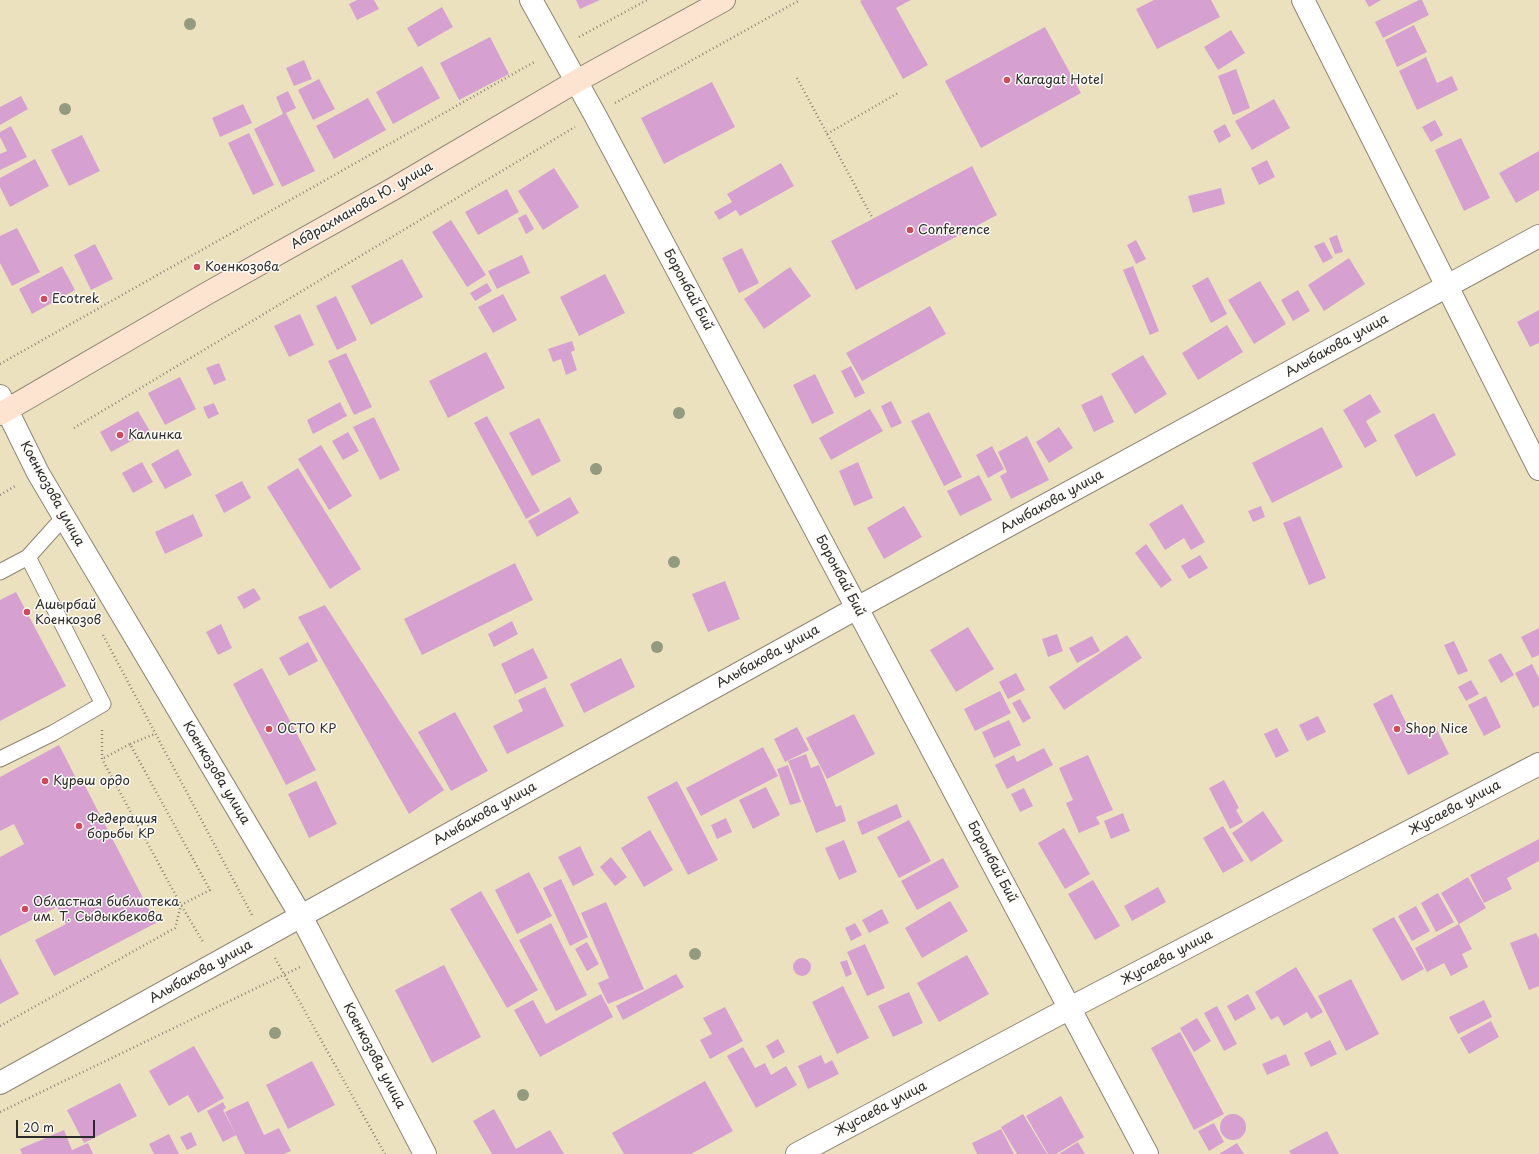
<!DOCTYPE html>
<meta charset="utf-8">
<style>
body{margin:0}
#map{position:relative;width:1539px;height:1154px;overflow:hidden;background:#ece1bf;font-family:"Playpen Sans",sans-serif}
canvas{display:block}
.scale{position:absolute;left:16px;top:1120px;width:79px;height:18px;box-sizing:border-box;border:2px solid #2b2b2b;border-top:0;padding-left:5px;font-size:12px;line-height:14px;white-space:nowrap;color:#2b2b2b;-webkit-text-stroke:3px #fdfcf7;paint-order:stroke}
</style>
<div id="map">
<canvas width="1539" height="1154"></canvas>
<div class="scale">20 m</div>
</div>
<script>
const ctx = document.querySelector('canvas').getContext('2d');
ctx.lineJoin = 'round';
function paint(path, color) {
  ctx.fillStyle = color;
  ctx.fill(path, 'evenodd');
}
function trace(path, color, width, dash) {
  ctx.strokeStyle = color;
  ctx.lineWidth = width;
  ctx.lineCap = dash ? 'butt' : 'round';
  ctx.setLineDash(dash || []);
  ctx.stroke(path);
}
function drawText(font, color, halo, rows, align = 'center') {
  ctx.font = font + ' "Playpen Sans",sans-serif';
  ctx.lineWidth = 3;
  ctx.setLineDash([]);
  ctx.textBaseline = 'middle';
  ctx.strokeStyle = halo;
  ctx.fillStyle = color;
  for (const [text, x, y, turn = 0] of rows) {
    ctx.save();
    ctx.translate(x, y);
    ctx.rotate((+turn || 0) * Math.PI / 180);
    ctx.textAlign = isNaN(turn) ? turn : align;
    if (halo) ctx.strokeText(text, 0, 0);
    ctx.fillText(text, 0, 0);
    ctx.restore();
  }
}
const building = new Path2D(`
 M357,0H374L379,9L357,20L349,4Z
 M576,0H600L580,9Z
 M862,0H911L896,8L928,65L903,79L860,1Z
 M1154,0H1211L1220,17L1157,49L1136,9Z
 M1365,0H1381L1369,7Z
 M1419,0H1422L1429,15L1383,38L1375,22Z
 M442,7L453,27L418,47L407,28Z
 M1414,25L1427,52L1397,67L1385,40Z
 M1045,27L1081,93L981,148L945,81Z
 M1231,30L1245,53L1218,70L1204,47Z
 M490,37L509,74L459,100L440,63Z
 M1426,57L1437,83L1452,76L1458,90L1417,110L1399,71Z
 M304,60L312,79L294,86L286,68Z
 M422,66L440,98L393,124L376,92Z
 M1236,69L1250,108L1233,115L1218,76Z
 M319,79L335,109L313,120L298,90Z
 M712,82L735,127L664,164L641,118Z
 M288,91L296,108L286,113L315,171L282,187L254,129L283,114L276,97Z
 M21,96L28,109L0,125V107Z
 M368,98L386,130L334,159L316,126Z
 M1274,99L1290,128L1252,150L1235,121Z
 M243,104L252,123L220,137L212,118Z
 M1435,120L1443,135L1431,142L1422,127Z
 M1225,124L1231,136L1219,143L1213,131Z
 M11,126L27,157L0,170V154L7,151L0,137V132Z
 M249,133L274,185L253,195L228,143Z
 M82,135L100,171L69,186L51,150Z
 M1461,138L1490,198L1464,211L1435,150Z
 M1539,151V190L1516,203L1499,173Z
 M35,159L49,186L10,207L0,187V178Z
 M1267,160L1275,177L1259,185L1251,168Z
 M781,163L794,186L740,216L736,210L719,220L714,212L732,202L727,194Z
 M972,166L997,215L856,290L831,241Z
 M554,168L579,207L543,230L518,191Z
 M1221,188L1225,204L1193,213L1188,196Z
 M507,189L519,212L478,235L465,212Z
 M526,214L534,229L526,234L518,218Z
 M451,220L486,275L467,287L432,232Z
 M17,228L40,272L12,286L0,263V236Z
 M1337,235L1343,252L1335,254L1329,238Z
 M1136,240L1146,259L1136,264L1127,245Z
 M1324,242L1333,258L1323,263L1314,246Z
 M95,244L113,279L91,290L74,255Z
 M742,248L759,283L739,293L722,258Z
 M522,255L530,273L497,289L488,271Z
 M1349,258L1365,284L1324,311L1308,285Z
 M402,259L423,297L371,325L351,286Z
 M62,266L75,290L32,314L19,289Z
 M1133,266L1159,331L1150,335L1123,270Z
 M790,267L811,296L764,329L744,299Z
 M605,274L625,313L579,336L560,297Z
 M1208,277L1227,314L1211,323L1192,286Z
 M1260,281L1286,324L1254,344L1228,300Z
 M487,283L492,291L475,301L470,293Z
 M1298,290L1310,311L1293,321L1281,300Z
 M503,294L517,320L493,333L478,307Z
 M336,296L357,340L337,350L316,306Z
 M930,306L946,334L862,381L846,353Z
 M1539,310V343L1530,347L1517,322Z
 M300,314L314,345L289,357L274,326Z
 M1227,325L1243,352L1198,380L1182,353Z
 M572,341L575,350L571,352L577,370L566,375L561,359L553,362L548,349Z
 M486,352L505,388L448,418L429,381Z
 M346,353L372,407L354,415L328,361Z
 M1143,355L1167,394L1135,414L1111,374Z
 M219,363L226,380L214,385L206,368Z
 M851,366L865,393L855,398L841,371Z
 M815,374L834,413L812,424L793,385Z
 M180,377L196,409L165,425L148,393Z
 M1370,394L1381,412L1366,421L1377,441L1365,448L1343,410Z
 M1102,395L1114,422L1094,432L1081,405Z
 M891,401L902,423L891,428L881,406Z
 M340,402L347,416L313,434L307,420Z
 M214,403L219,414L208,419L203,407Z
 M870,409L883,431L831,460L819,438Z
 M138,411L150,431L111,452L100,432Z
 M929,412L962,477L944,486L911,421Z
 M1434,413L1456,455L1416,477L1394,435Z
 M487,416L540,511L526,519L474,423Z
 M374,417L400,470L380,480L353,427Z
 M539,418L561,461L532,476L509,433Z
 M1059,427L1073,448L1049,463L1036,442Z
 M1322,427L1343,467L1272,503L1252,463Z
 M348,432L359,451L343,460L332,441Z
 M1027,436L1049,480L1011,499L1000,476L1007,472L998,452Z
 M321,445L352,496L329,510L298,459Z
 M992,446L1004,469L988,478L976,455Z
 M178,449L192,475L165,489L151,464Z
 M142,462L153,482L133,493L122,473Z
 M858,462L873,498L854,506L839,471Z
 M298,468L361,569L330,589L267,487Z
 M979,475L992,500L960,516L947,491Z
 M242,481L251,498L224,513L215,495Z
 M570,497L579,513L537,537L528,521Z
 M1182,504L1205,542L1191,550L1184,538L1165,550L1149,524Z
 M904,506L922,537L884,559L867,528Z
 M1261,506L1265,517L1253,522L1248,511Z
 M193,514L203,536L165,554L155,532Z
 M1300,516L1326,578L1309,585L1283,523Z
 M1146,544L1172,580L1161,588L1135,553Z
 M1200,555L1208,568L1189,579L1181,566Z
 M515,563L533,600L422,655L404,619Z
 M725,581L740,619L708,632L692,594Z
 M254,588L261,599L244,609L237,597Z
 M16,592L66,686L0,721V600Z
 M325,605L444,790L409,814L298,617Z
 M512,621L518,634L494,647L488,634Z
 M221,624L232,648L218,655L206,632Z
 M968,627L994,669L956,692L930,650Z
 M1539,628V655L1532,658L1521,637Z
 M1057,634L1063,651L1048,657L1042,639Z
 M1127,635L1142,658L1064,710L1049,687Z
 M1092,636L1100,651L1077,663L1069,648Z
 M1454,641L1468,671L1458,675L1444,645Z
 M308,642L318,661L289,676L279,658Z
 M533,648L548,678L515,694L501,664Z
 M1501,653L1514,675L1501,683L1488,660Z
 M621,658L635,687L584,713L570,684Z
 M1532,664L1539,678V705L1533,708L1515,673Z
 M262,668L316,770L286,785L233,684Z
 M1016,673L1025,690L1008,699L999,682Z
 M1471,680L1479,694L1466,701L1458,687Z
 M545,687L564,726L507,754L493,726L523,711L518,700Z
 M1000,691L1011,713L975,731L964,709Z
 M1392,694L1412,735L1434,724L1449,754L1408,775L1373,704Z
 M1486,696L1501,727L1484,736L1468,705Z
 M1020,699L1031,718L1023,723L1012,703Z
 M455,712L488,771L451,791L418,732Z
 M854,714L875,754L827,779L806,738Z
 M1318,716L1326,732L1307,741L1299,725Z
 M1009,720L1021,745L994,758L982,732Z
 M797,727L809,750L785,762L774,739Z
 M1277,728L1289,751L1276,758L1264,734Z
 M59,745L80,786L84,784L156,923L54,976L35,940L66,924L57,907L0,936V857L24,844L14,824L0,831V777Z
 M763,747L778,776L701,816L686,788Z
 M1044,748L1053,765L1007,789L995,765L1014,755L1017,762Z
 M806,754L811,768L819,765L836,807L841,805L846,821L816,833L788,761Z
 M1088,755L1113,810L1096,817L1100,824L1079,833L1066,803L1073,800L1059,768Z
 M788,765L801,802L790,805L777,769Z
 M1224,780L1239,808L1236,810L1243,822L1230,829L1209,788Z
 M316,781L337,824L309,838L288,794Z
 M677,781L718,860L688,875L647,797Z
 M766,787L780,815L753,829L739,800Z
 M1024,788L1033,806L1020,812L1011,794Z
 M897,804L902,817L862,835L857,822Z
 M1263,811L1283,841L1251,862L1232,833Z
 M1123,813L1130,831L1111,839L1104,821Z
 M726,818L732,832L717,839L711,825Z
 M909,820L931,861L899,878L877,837Z
 M1223,826L1244,861L1223,873L1203,838Z
 M1064,828L1090,874L1065,889L1038,843Z
 M650,830L673,870L644,887L621,848Z
 M1539,839V861L1507,878L1512,889L1484,903L1470,875Z
 M844,840L857,872L839,880L825,848Z
 M580,846L594,875L573,886L558,857Z
 M611,857L627,877L615,886L600,867Z
 M943,858L959,887L917,910L901,881Z
 M529,872L552,916L517,934L495,890Z
 M1468,877L1486,908L1459,924L1441,893Z
 M561,879L588,937L570,946L543,888Z
 M1093,880L1120,926L1095,940L1068,894Z
 M1158,887L1166,902L1132,921L1124,906Z
 M481,891L538,990L507,1008L450,909Z
 M1438,893L1454,922L1436,932L1421,903Z
 M950,901L968,931L922,958L905,928Z
 M606,902L644,989L608,1004L598,983L609,978L581,913Z
 M1416,906L1430,931L1412,941L1398,916Z
 M882,909L889,923L869,933L862,920Z
 M1394,917L1424,969L1402,981L1372,929Z
 M551,923L587,995L556,1011L519,940Z
 M855,923L862,935L851,941L845,928Z
 M1459,924L1472,949L1462,954L1468,967L1451,976L1444,963L1427,972L1415,948Z
 M1536,933L1539,939V986L1529,990L1510,943Z
 M587,942L599,964L587,971L575,949Z
 M865,944L885,988L867,996L847,952Z
 M967,955L989,994L939,1022L917,983Z
 M0,958L19,994L0,1004Z
 M793 967a9 9 0 1 1 18 0a9 9 0 1 1-18 0Z
 M847,960L852,974L846,977L840,962Z
 M444,965L481,1037L432,1063L395,990Z
 M1296,967L1323,1012L1311,1019L1307,1012L1284,1026L1278,1016L1271,1020L1255,992Z
 M676,974L684,987L623,1020L616,1006Z
 M1351,979L1379,1034L1346,1051L1318,996Z
 M843,986L869,1038L837,1054L812,1002Z
 M909,992L923,1023L893,1037L878,1006Z
 M601,994L613,1017L540,1057L514,1010L533,1000L546,1024Z
 M1248,994L1256,1009L1235,1021L1227,1006Z
 M1484,1000L1492,1017L1458,1034L1449,1017Z
 M1217,1006L1237,1044L1224,1051L1204,1013Z
 M725,1007L743,1041L710,1059L700,1040L712,1034L703,1018Z
 M1197,1018L1211,1041L1194,1052L1180,1028Z
 M1491,1021L1499,1037L1469,1054L1460,1038Z
 M1180,1032L1224,1114L1194,1130L1151,1048Z
 M778,1039L785,1052L773,1059L766,1046Z
 M1330,1040L1337,1054L1311,1067L1304,1053Z
 M194,1046L224,1098L198,1113L188,1095L169,1106L149,1071Z
 M743,1047L755,1068L765,1063L771,1075L786,1066L797,1085L756,1108L727,1056Z
 M1286,1054L1290,1065L1267,1075L1262,1064Z
 M821,1055L825,1064L832,1060L839,1074L808,1089L798,1066Z
 M312,1061L335,1105L288,1129L266,1085Z
 M705,1081L733,1131L691,1154H624L612,1133Z
 M120,1083L137,1116L84,1143L67,1110Z
 M1061,1096L1084,1137L1056,1154H1048L1026,1116Z
 M248,1101L264,1135L279,1128L291,1151L284,1154H245L225,1112Z
 M223,1102L226,1108L223,1110L236,1135L223,1142L207,1111Z
 M494,1109L516,1149L550,1130L564,1154H492L473,1121Z
 M1220 1127a13 13 0 1 1 26 0a13 13 0 1 1-26 0Z
 M1023,1114L1047,1154H1017L1001,1127Z
 M1214,1123L1224,1142L1209,1151L1198,1131Z
 M1001,1129L1014,1154H977L972,1143Z
 M64,1130L72,1150L88,1143L93,1154H22L20,1149Z
 M1327,1131L1339,1154H1291L1289,1151Z
 M191,1132L197,1145L187,1150L180,1137Z
 M169,1134L179,1154H154L149,1144Z
 M1078,1142L1085,1154H1059Z
 M1237,1143L1244,1154H1219Z`);
const path = new Path2D(`
 M579,37L647,0
 M797,78L873,219
 M615,103L800,0
 M827,134L898,93
 M0,364L536,61
 M74,428L575,127
 M0,495L17,485
 M103,635L252,915
 M102,730V759L181,905L203,942
 M130,744L155,734
 M275,958L385,1154
 M0,1026L175,928L181,905L210,890L130,744L102,759
 M0,1112L300,967`);
const service = new Path2D(`
 M0,572L28,557L64,517
 M0,759L53,733L103,704L28,557`);
const minor = new Path2D(`
 M1303,0L1539,469
 M0,396L38,473L64,517L301,916L425,1154
 M0,1083L857,608L1539,236
 M797,1154L1070,1008L1539,764`);
const tertiary = new Path2D(`
 M531,0L595,115L1147,1154`);
const secondary = new Path2D(`
 M0,414L206,294L393,189L575,82L724,0`);
const trees = [
 [190,24],
 [65,109],
 [679,413],
 [596,469],
 [674,562],
 [657,647],
 [695,954],
 [275,1033],
 [523,1095]
];
const markers = [
 [1007,80,4,"#d1495b"],
 [910,230,4,"#d1495b"],
 [197,267,4,"#d1495b"],
 [44,299,4,"#d1495b"],
 [120,435,4,"#d1495b"],
 [27,612,4,"#d1495b"],
 [269,729,4,"#d1495b"],
 [1397,729,4,"#d1495b"],
 [45,781,4,"#d1495b"],
 [79,826,4,"#d1495b"],
 [25,909,4,"#d1495b"]
];
const poiNames = [
 ["Karagat Hotel",1015,80],
 ["Conference",918,230],
 ["Коенкозова",205,267],
 ["Ecotrek",52,299],
 ["Калинка",128,435],
 ["Ашырбай",35,605],
 ["Коенкозов",35,620],
 ["ОСТО КР",277,729],
 ["Shop Nice",1405,729],
 ["Курөш ордо",53,781],
 ["Федерация",87,819],
 ["борьбы КР",87,834],
 ["Областная библиотека",33,902],
 ["им. Т. Сыдыкбекова",33,917]
];
const streetNames = [
 ["Абдрахманова Ю. улица",362,206,-30],
 ["Боронбай Бий",688,290,62],
 ["Алыбакова улица",1337,346,-29],
 ["Коенкозова улица",52,494,61],
 ["Алыбакова улица",1052,502,-29],
 ["Боронбай Бий",840,576,62],
 ["Алыбакова улица",768,657,-29],
 ["Коенкозова улица",216,773,59],
 ["Жусаева улица",1455,808,-28],
 ["Алыбакова улица",485,814,-29],
 ["Боронбай Бий",992,862,62],
 ["Жусаева улица",1167,958,-28],
 ["Алыбакова улица",201,972,-29],
 ["Коенкозова улица",374,1056,62],
 ["Жусаева улица",881,1109,-28]
];
paint(building, '#d6a1d1');
trace(service, '#8c8675', 17);
trace(minor, '#8c8675', 24);
trace(tertiary, '#8c8675', 24);
trace(secondary, '#8c8675', 24);
trace(path, '#8c8675', 2.5, [1, 3]);
trace(service, '#fff', 15);
trace(minor, '#fff', 22);
trace(tertiary, '#fff', 22);
trace(secondary, '#fde4d0', 22);
ctx.fillStyle = '#929a80';
for (const [x, y] of trees) {
  ctx.beginPath();
  ctx.arc(x, y, 6, 0, 2 * Math.PI);
  ctx.fill();
}
for (const [x, y, r, color] of markers) {
  const dot = new Path2D();
  dot.arc(x, y, r, 0, 2 * Math.PI);
  ctx.fillStyle = color;
  ctx.fill(dot);
  trace(dot, '#fdfcf7', 1.5);
}
drawText('13px', '#2b2b2b', '#fdfcf7', poiNames, 'left');
drawText('13px', '#2b2b2b', '#fdfcf7', streetNames);
</script>
